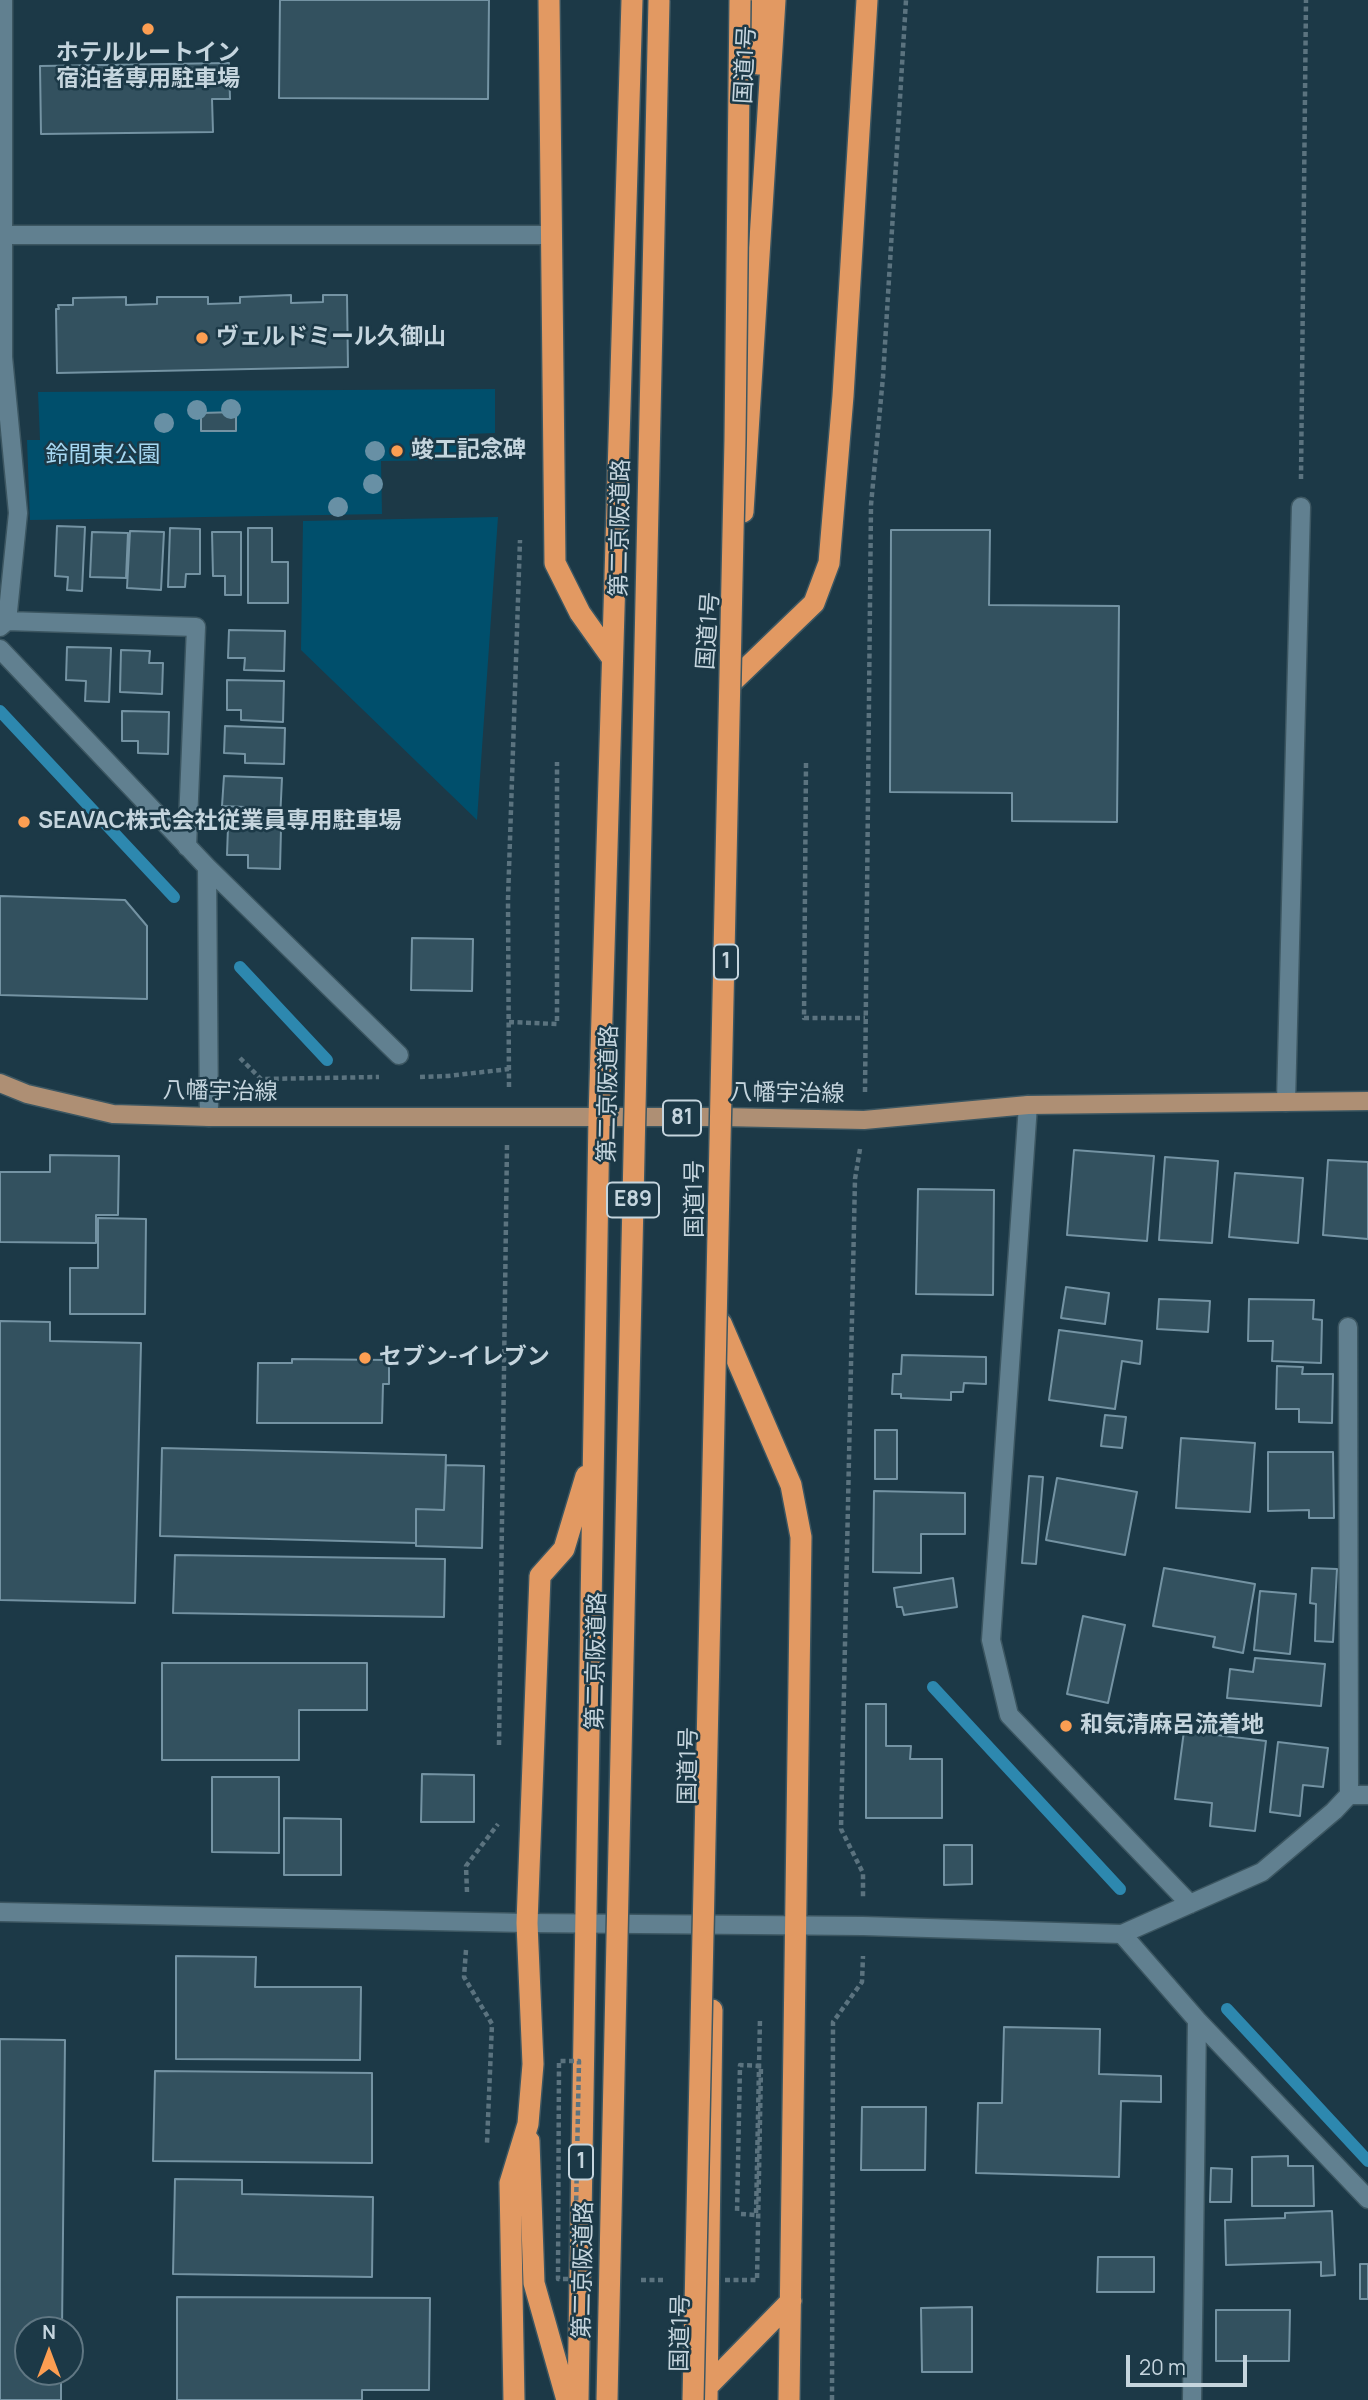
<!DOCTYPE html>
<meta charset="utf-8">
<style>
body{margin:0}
#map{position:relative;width:1368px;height:2400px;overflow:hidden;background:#1c3947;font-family:Manrope,sans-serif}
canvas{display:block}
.north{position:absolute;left:14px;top:2316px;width:70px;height:70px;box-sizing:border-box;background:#1c3947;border:2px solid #607783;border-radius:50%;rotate:0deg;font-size:19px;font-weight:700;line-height:28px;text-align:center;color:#c5d5de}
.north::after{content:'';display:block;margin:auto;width:24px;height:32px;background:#fc9e52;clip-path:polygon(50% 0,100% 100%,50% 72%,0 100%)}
.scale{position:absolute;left:1126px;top:2355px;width:121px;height:32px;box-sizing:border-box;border:4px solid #c5d5de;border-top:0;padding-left:9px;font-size:21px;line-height:24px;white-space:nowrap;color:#c5d5de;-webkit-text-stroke:5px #1c3947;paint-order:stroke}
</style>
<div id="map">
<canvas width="1368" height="2400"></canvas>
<div class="north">N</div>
<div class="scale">20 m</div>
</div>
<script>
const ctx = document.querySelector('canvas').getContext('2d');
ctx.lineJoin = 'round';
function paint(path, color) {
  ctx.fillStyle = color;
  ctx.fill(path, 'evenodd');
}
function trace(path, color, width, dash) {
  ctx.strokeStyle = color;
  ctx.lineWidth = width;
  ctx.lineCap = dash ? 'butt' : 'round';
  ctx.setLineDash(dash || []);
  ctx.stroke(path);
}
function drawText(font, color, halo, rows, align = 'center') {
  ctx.font = font + ' Manrope,"Noto Sans JP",sans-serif';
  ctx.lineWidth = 5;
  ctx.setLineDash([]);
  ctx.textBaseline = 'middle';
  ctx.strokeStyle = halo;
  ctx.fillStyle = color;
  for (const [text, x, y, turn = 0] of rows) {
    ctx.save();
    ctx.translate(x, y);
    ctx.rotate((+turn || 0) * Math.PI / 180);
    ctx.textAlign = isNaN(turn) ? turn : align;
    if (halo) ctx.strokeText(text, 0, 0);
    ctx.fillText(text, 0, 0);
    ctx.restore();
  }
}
const green = new Path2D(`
 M495,389V433L469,434V460L381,461L382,514L30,520L27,440H40L38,392Z
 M498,517L477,820L301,650L303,521Z`);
const stream = new Path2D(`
 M0,711L174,897
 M240,967L327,1060
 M933,1687L1120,1889
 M1227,2009L1368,2161`);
const building = new Path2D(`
 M280,0H489L488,99L279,98Z
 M229,63L230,99H212L213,132L41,134L40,66Z
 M291,295V303L323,302V295H347L348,367L57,373L56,309H59L58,305H73V298L126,297V305L157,304V297H208V304L240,303V297Z
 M236,412V431H201V413Z
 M57,526L85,527L82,591L67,590L68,577L55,576Z
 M170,528L200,529V574H186L185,587H168Z
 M248,528H272V562H288V603H248Z
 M891,530H990L989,605L1119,606L1117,822L1012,821V793L890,792Z
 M130,531L164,532L161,590L127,588Z
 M92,532L128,533L126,578L90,577Z
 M212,532H241V595H225V576H213Z
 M229,630L285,631L284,671L244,670L245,658H228Z
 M67,647L111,648L109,702L85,701L86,681L66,680Z
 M121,650L150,651L149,663H163L162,694L120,692Z
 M227,680L284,681L283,722L241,720V710H227Z
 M122,711L169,712L168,754L138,753V741H122Z
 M225,726L285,728L284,764L245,763V754L224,753Z
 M224,776L282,778L280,820L244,818L245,807L222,806Z
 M228,827L281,829L280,869L248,868V855H227Z
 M0,896L125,900L147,926V999L0,995Z
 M412,938L473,939L472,991L411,990Z
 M1074,1150L1154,1156L1147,1241L1067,1235Z
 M50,1155L119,1156L118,1215H96V1243L0,1242V1172H50Z
 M1165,1157L1218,1161L1212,1243L1159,1240Z
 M1328,1160L1368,1162V1239L1323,1235Z
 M1235,1173L1303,1178L1298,1243L1229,1237Z
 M918,1189L994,1190L993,1295L916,1294Z
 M98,1218L146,1219L145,1314H70V1268H98Z
 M1066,1287L1109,1293L1105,1324L1061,1318Z
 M1159,1299L1210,1301L1208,1332L1157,1329Z
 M1249,1299L1314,1300L1313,1319L1322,1320L1321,1363L1272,1361L1273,1341H1248Z
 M0,1321L50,1322V1341L141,1343L135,1603L0,1600Z
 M1059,1330L1142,1341L1140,1364L1122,1361L1115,1409L1049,1400Z
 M902,1355L986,1357V1384L964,1383L963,1392H951V1400L901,1398V1394H892L893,1374H901Z
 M292,1359L389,1360V1384H383L382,1423H257L258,1363H292Z
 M1277,1366L1303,1367L1302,1374H1333L1332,1423L1299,1422V1409H1276Z
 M1105,1415L1126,1417L1122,1448L1101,1446Z
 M875,1430H897V1479H875Z
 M1181,1438L1255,1443L1250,1512L1176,1508Z
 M162,1448L446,1455L444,1510L416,1509V1543L160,1536Z
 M1268,1452H1333L1334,1518H1309V1510L1268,1511Z
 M446,1465L484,1466L482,1548L416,1546V1509L444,1510Z
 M1029,1476L1043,1477L1036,1564L1022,1563Z
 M1057,1478L1137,1492L1125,1555L1046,1540Z
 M874,1491L965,1493V1534H921V1573L873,1572Z
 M175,1555L445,1559L444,1617L173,1613Z
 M1164,1568L1255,1584L1243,1653L1213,1647L1215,1637L1153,1626Z
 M1312,1568L1337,1569L1333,1642L1315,1641L1316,1604L1310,1603Z
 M953,1578L957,1607L904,1615L902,1607H897L894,1588Z
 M1260,1591L1296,1594L1290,1654L1254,1650Z
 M1083,1616L1125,1625L1108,1703L1067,1694Z
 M1255,1658L1325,1664L1321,1706L1227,1698L1230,1669L1253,1672Z
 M162,1663H367V1710H299V1760H162Z
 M866,1704H886V1746H911L910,1759H942V1818H866Z
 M1184,1731L1266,1741L1255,1831L1210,1826L1212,1803L1175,1799Z
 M1278,1742L1328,1748L1323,1787L1303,1785L1300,1816L1270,1812Z
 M422,1774L474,1775V1822H421Z
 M212,1777H279V1853L212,1852Z
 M284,1818L341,1819V1875H284Z
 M944,1845H972V1884L944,1885Z
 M176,1956L256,1957L255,1987H361L360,2060L176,2059Z
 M1004,2027L1100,2029L1099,2074L1161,2076V2102L1121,2101L1119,2177L976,2173L978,2103H1002Z
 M0,2039L65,2040L62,2330H28V2372H61V2400H0Z
 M155,2071L372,2073V2163L153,2161Z
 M862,2107H926L925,2170H861Z
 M1288,2156V2166H1313L1314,2206H1252V2157Z
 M1211,2168L1232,2169L1231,2202H1210Z
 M175,2179L242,2180V2194L373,2197L372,2277L173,2274Z
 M1332,2211L1335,2275L1321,2276V2262L1226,2265L1225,2220L1285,2218V2213Z
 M1098,2257H1154V2292H1097Z
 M1360,2264H1368V2299H1360Z
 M177,2297L430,2298L429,2390H362V2400H177Z
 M972,2307V2372H922L921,2308Z
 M1216,2310H1290L1289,2361H1216Z`);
const path = new Path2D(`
 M1301,479L1306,0
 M806,763L804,1018H865
 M509,1022L557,1024V762
 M240,1058L261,1079L379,1077
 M420,1077L448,1076L509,1069
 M509,1087L508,899L520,540
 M865,1092L871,505L883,377L906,0
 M860,1149L855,1179L841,1829L863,1873V1898
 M499,1745L507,1145
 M467,1892L466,1866L498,1824
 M466,1950L464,1977L492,2024L487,2143
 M741,2214L756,2215L760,2018
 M832,2400L833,2022L862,1982L863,1956`);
const street = new Path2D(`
 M3,235H552
 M7,621L196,627L187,847
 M0,627L7,621L18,513L3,357V0
 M0,649L207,867L399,1055
 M207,867L209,1117
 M1286,1102L1301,507
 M1028,1105L991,1640L1009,1715L1190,1904
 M1348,1327L1349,1795
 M1368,1795H1349L1334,1811L1262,1872L1122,1934L1197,2020L1368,2199
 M1192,2400L1197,2020`);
const secondary = new Path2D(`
 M0,1912L527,1923L863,1926L1122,1934`);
const primary = new Path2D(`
 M0,1083L27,1094L113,1114L209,1117H723L864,1120L1028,1105L1368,1101`);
const highway = new Path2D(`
 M549,0L555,563L580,613L612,658
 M758,64L760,0
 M743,512L775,0
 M731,683L814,603L829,563L843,396L867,0
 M721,1323L791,1485L801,1537L789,2400
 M529,2141L534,2283L567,2400
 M707,2387L791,2301
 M514,2400L510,2183L528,2124L533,2064L527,1923L540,1576L564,1549L586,1476
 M578,2400L599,1118L632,0
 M707,2400L712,2010`);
const pathBridge = new Path2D(`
 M576,2209L579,2061H559L558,2279H580
 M641,2280H664
 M725,2280H757L761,2066L740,2065L737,2214`);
const highwayBridge = new Path2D(`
 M607,2400L659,0
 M693,2400L735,440L740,0`);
const trees = [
 [231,409],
 [197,410],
 [164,423],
 [375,451],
 [373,484],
 [338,507]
];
const markers = [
 [148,29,7,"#fc9e52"],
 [202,338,7,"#fc9e52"],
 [397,451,7,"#fc9e52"],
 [24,822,7,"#fc9e52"],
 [365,1358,7,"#fc9e52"],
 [1066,1726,7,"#fc9e52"]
];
const shields = [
 [726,962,24],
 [682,1118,38],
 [633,1200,52],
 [581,2162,24]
];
const shieldNames = [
 ["1",726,962],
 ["81",682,1118],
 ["E89",633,1200],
 ["1",581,2162]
];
const poiNames = [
 ["ホテルルートイン",148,54,"center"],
 ["宿泊者専用駐車場",148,80,"center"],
 ["ヴェルドミール久御山",216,338],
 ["竣工記念碑",411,451],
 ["SEAVAC株式会社従業員専用駐車場",38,822],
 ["セブン-イレブン",379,1358],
 ["和気清麻呂流着地",1080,1726]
];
const streetNames = [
 ["国道1号",746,65,-87],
 ["第二京阪道路",621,528,-89],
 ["国道1号",709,631,-86],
 ["八幡宇治線",220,1092,1],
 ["第二京阪道路",609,1094,-89],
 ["八幡宇治線",787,1094,1],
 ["国道1号",696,1199,-90],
 ["第二京阪道路",597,1661,-89],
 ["国道1号",689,1766,-89],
 ["第二京阪道路",584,2270,-89],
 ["国道1号",681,2333,-89]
];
const parkNames = [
 ["鈴間東公園",103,456]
];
paint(green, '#004f6c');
trace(stream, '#2d88af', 12);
paint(building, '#33515f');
trace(building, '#7493a3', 2);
trace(street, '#3c5661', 21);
trace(secondary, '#3c5661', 21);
trace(primary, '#3c5661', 21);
trace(highway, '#3c5661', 24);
trace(path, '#5b737f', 4.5, [5, 3.5]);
trace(street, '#618090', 18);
trace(secondary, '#618090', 18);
trace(primary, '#ae8f74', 18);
trace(highway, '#e29962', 21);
trace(highwayBridge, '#3c5661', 24, []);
trace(pathBridge, '#5b737f', 4.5, [5, 3.5]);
trace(highwayBridge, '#e29962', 21);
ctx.fillStyle = '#6890a5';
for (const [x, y] of trees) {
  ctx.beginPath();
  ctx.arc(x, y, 10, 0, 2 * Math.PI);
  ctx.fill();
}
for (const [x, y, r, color] of markers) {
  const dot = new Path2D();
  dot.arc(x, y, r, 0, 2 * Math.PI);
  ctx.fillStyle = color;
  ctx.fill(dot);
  trace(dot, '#1c3947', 2.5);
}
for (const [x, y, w] of shields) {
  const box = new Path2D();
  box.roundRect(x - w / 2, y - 17.5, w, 35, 5);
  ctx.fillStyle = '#1c3947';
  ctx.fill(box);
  trace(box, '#c5d5de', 2);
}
drawText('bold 21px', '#c5d5de', null, shieldNames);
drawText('bold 23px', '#c5d5de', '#1c3947', poiNames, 'left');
drawText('23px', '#c5d5de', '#1c3947', streetNames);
drawText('23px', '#a6d8f2', '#1c3947', parkNames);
</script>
